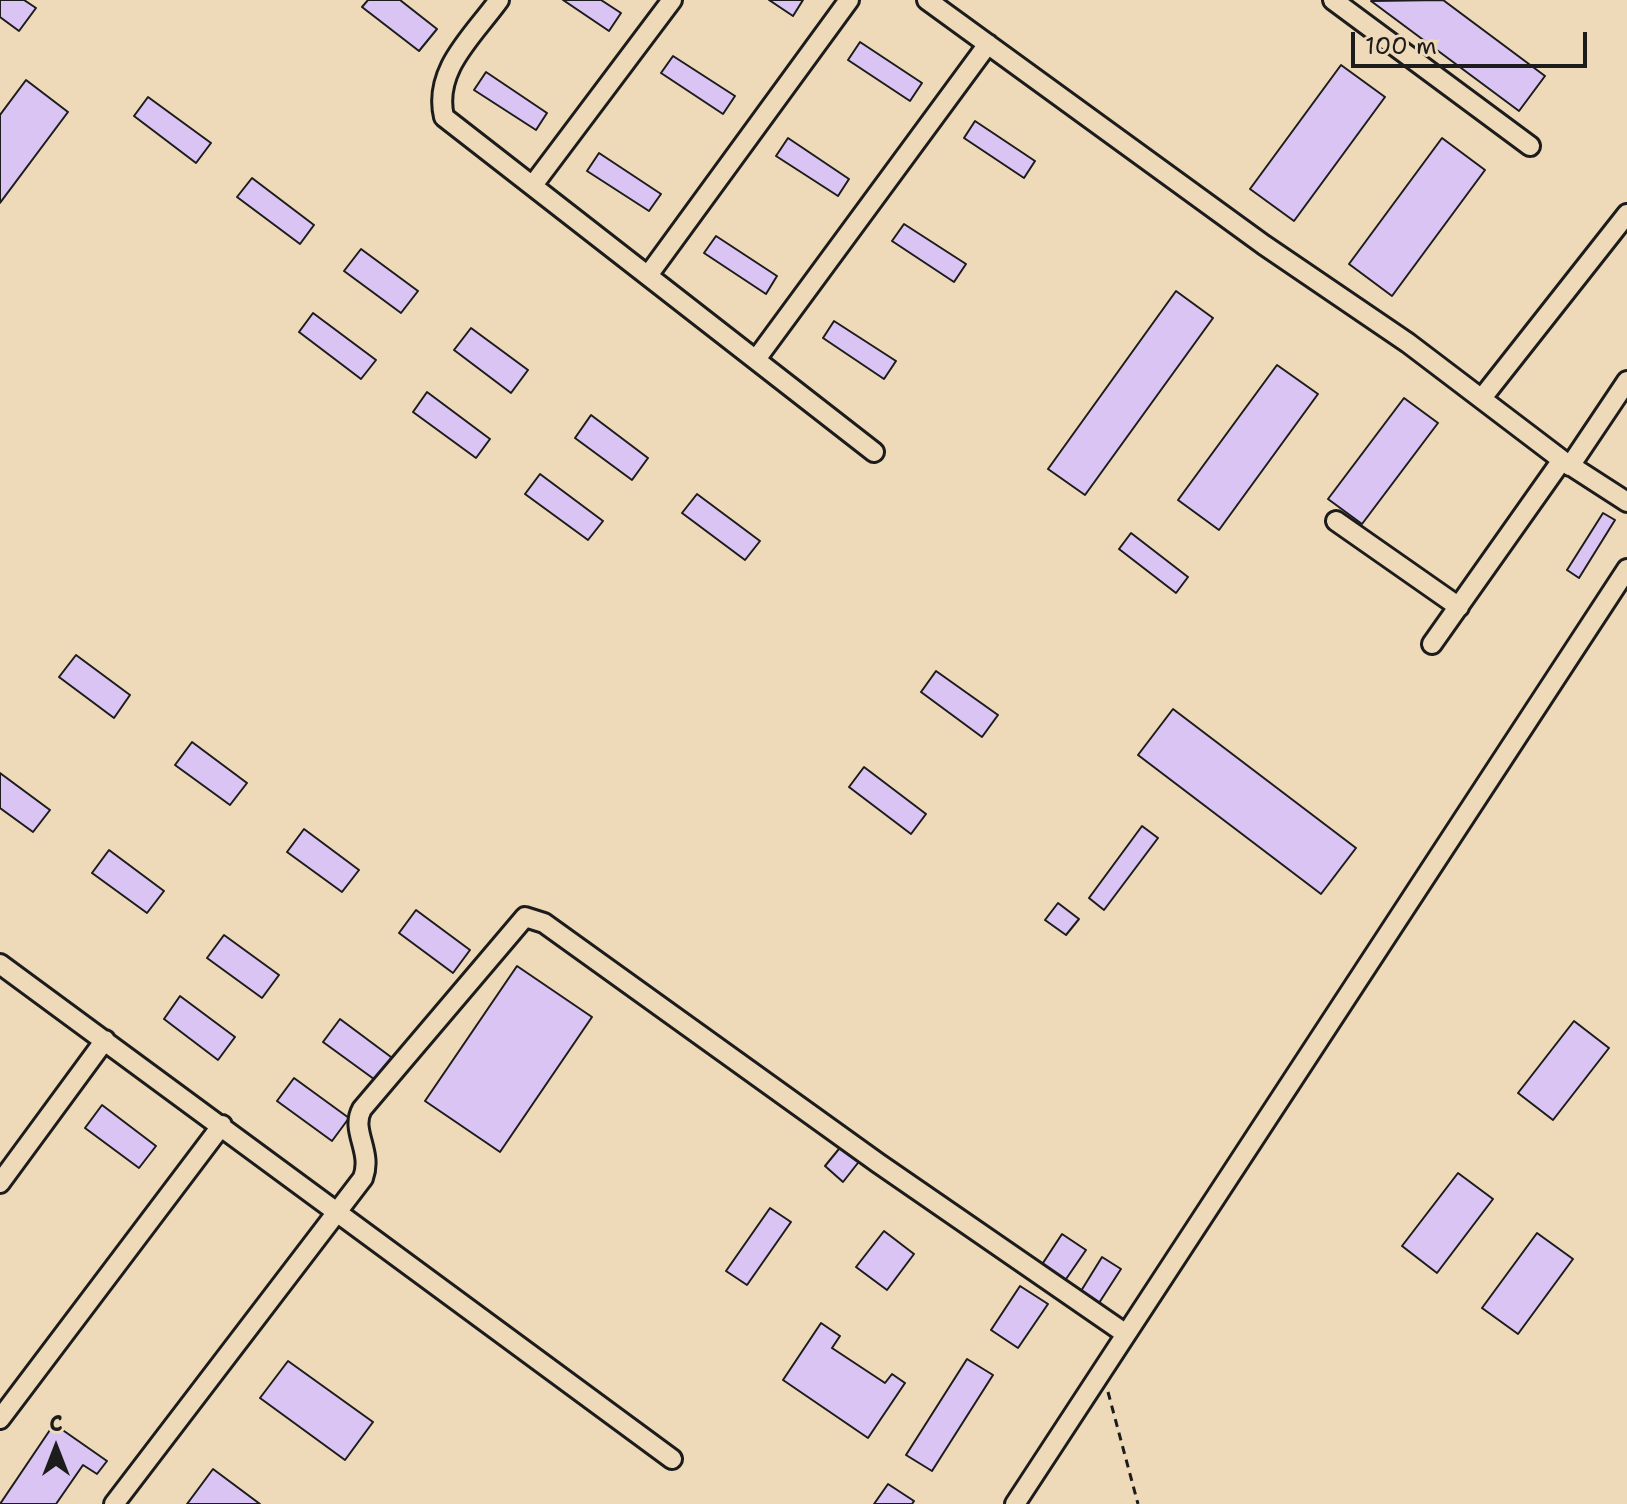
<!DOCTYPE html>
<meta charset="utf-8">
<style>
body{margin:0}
#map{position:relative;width:1627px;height:1504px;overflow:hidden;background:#eedab8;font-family:"Shantell Sans",sans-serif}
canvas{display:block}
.north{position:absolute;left:16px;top:1408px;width:80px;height:80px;-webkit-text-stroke:6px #eedab8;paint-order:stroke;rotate:0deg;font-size:22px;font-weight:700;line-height:32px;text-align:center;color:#1c1c1c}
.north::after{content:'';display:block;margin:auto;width:28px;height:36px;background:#1c1c1c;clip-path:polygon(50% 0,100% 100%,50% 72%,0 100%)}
.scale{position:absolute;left:1351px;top:32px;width:236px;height:36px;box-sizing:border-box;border:4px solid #1c1c1c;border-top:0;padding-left:10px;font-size:24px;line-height:28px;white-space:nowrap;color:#1c1c1c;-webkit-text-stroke:6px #eedab8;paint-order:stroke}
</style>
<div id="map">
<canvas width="1627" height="1504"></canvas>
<div class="north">С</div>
<div class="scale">100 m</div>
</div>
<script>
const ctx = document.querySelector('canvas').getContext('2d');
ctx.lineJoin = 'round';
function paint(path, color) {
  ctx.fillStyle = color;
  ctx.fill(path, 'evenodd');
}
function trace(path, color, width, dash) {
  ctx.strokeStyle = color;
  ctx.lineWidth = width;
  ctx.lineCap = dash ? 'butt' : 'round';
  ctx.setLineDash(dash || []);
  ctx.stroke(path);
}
const building = new Path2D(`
 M0,0H24L36,8L19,31L0,17Z
 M368,0H400L437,29L419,51L362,7Z
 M563,0H601L621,13L609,31Z
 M769,0H803L793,16Z
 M1443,0L1545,76L1519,111L1371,1Z
 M860,42L922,83L910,101L848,60Z
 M673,56L735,96L723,114L661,73Z
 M1341,65L1385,97L1294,221L1250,189Z
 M486,72L547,113L536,130L474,90Z
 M26,80L68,112L0,203V115Z
 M148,97L211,143L196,163L134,116Z
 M975,121L1035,161L1024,178L964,138Z
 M788,138L849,179L838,196L776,156Z
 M1442,138L1485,170L1392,296L1349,264Z
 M599,153L661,194L649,211L587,171Z
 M252,178L314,225L300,244L237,197Z
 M904,224L966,264L954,282L892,241Z
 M716,236L777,276L766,294L704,253Z
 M361,249L418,291L401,313L344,271Z
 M1176,291L1213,318L1085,495L1048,469Z
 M313,313L376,360L361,379L299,332Z
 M834,321L896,361L884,379L823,338Z
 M471,328L528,370L511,393L454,350Z
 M1277,365L1318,394L1219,530L1178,500Z
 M427,392L490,439L476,458L413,412Z
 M1404,398L1438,423L1362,524L1328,499Z
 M591,415L648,458L632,480L575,438Z
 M540,474L603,521L588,540L525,494Z
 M697,494L760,541L745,560L682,513Z
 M1603,513L1615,520L1579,578L1567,570Z
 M1131,533L1188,577L1176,593L1119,549Z
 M76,655L130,695L114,718L59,677Z
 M936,671L998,715L982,737L921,692Z
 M1173,709L1356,848L1321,894L1138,755Z
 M192,742L247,783L230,805L175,765Z
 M864,767L926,814L911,834L849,787Z
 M0,773L50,810L33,832L0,808Z
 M1142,826L1158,838L1104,910L1089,898Z
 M304,829L359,870L342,892L287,852Z
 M109,850L164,891L147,913L92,873Z
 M1058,903L1079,919L1066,935L1045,920Z
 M416,910L470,950L453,973L399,933Z
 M224,935L279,975L262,998L207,958Z
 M517,966L592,1017L500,1152L425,1101Z
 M180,996L235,1037L218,1060L164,1019Z
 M340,1019L395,1060L378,1082L323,1042Z
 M1574,1021L1609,1048L1553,1120L1518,1093Z
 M294,1078L349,1118L332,1141L277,1101Z
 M102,1105L156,1146L139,1168L85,1128Z
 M843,1144L861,1159L843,1182L825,1166Z
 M1458,1173L1493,1199L1437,1273L1402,1246Z
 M770,1208L791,1222L747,1285L726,1271Z
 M884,1231L914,1254L887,1290L856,1267Z
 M1537,1233L1573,1259L1518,1334L1482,1308Z
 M1062,1234L1086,1250L1064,1282L1041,1266Z
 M1102,1257L1121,1269L1099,1303L1081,1291Z
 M1020,1286L1048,1304L1018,1348L991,1330Z
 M821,1323L840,1336L832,1348L885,1383L892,1374L905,1383L868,1438L783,1380Z
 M967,1359L993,1375L932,1471L906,1455Z
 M288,1361L373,1422L345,1460L260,1398Z
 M54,1424L107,1461L97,1474L83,1465L56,1504H0Z
 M213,1469L260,1504H187Z
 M888,1484L914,1501L912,1504H874Z`);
const path = new Path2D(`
 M1108,1392L1138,1504`);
const minor = new Path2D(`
 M499,0C473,36 433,70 444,117L874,452
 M927,0L1264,245L1408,343L1562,460L1627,502
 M1333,0L1530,146
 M533,185L672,0
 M649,274L849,0
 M757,358L988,44
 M1482,398L1627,214
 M1570,466L1627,381
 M1336,521L1459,607
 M1432,644L1562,460
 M0,964L672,1459
 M0,1183L105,1040
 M0,1419L222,1125
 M114,1504L363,1178C373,1151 350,1131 362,1109L525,917L544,923L878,1163L1126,1334
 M1015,1504L1627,569`);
paint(building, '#dac4f4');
trace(building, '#1c1c1c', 2);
trace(minor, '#1c1c1c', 24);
trace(path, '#1c1c1c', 3, [8, 6]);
trace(minor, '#eedab8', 18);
</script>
